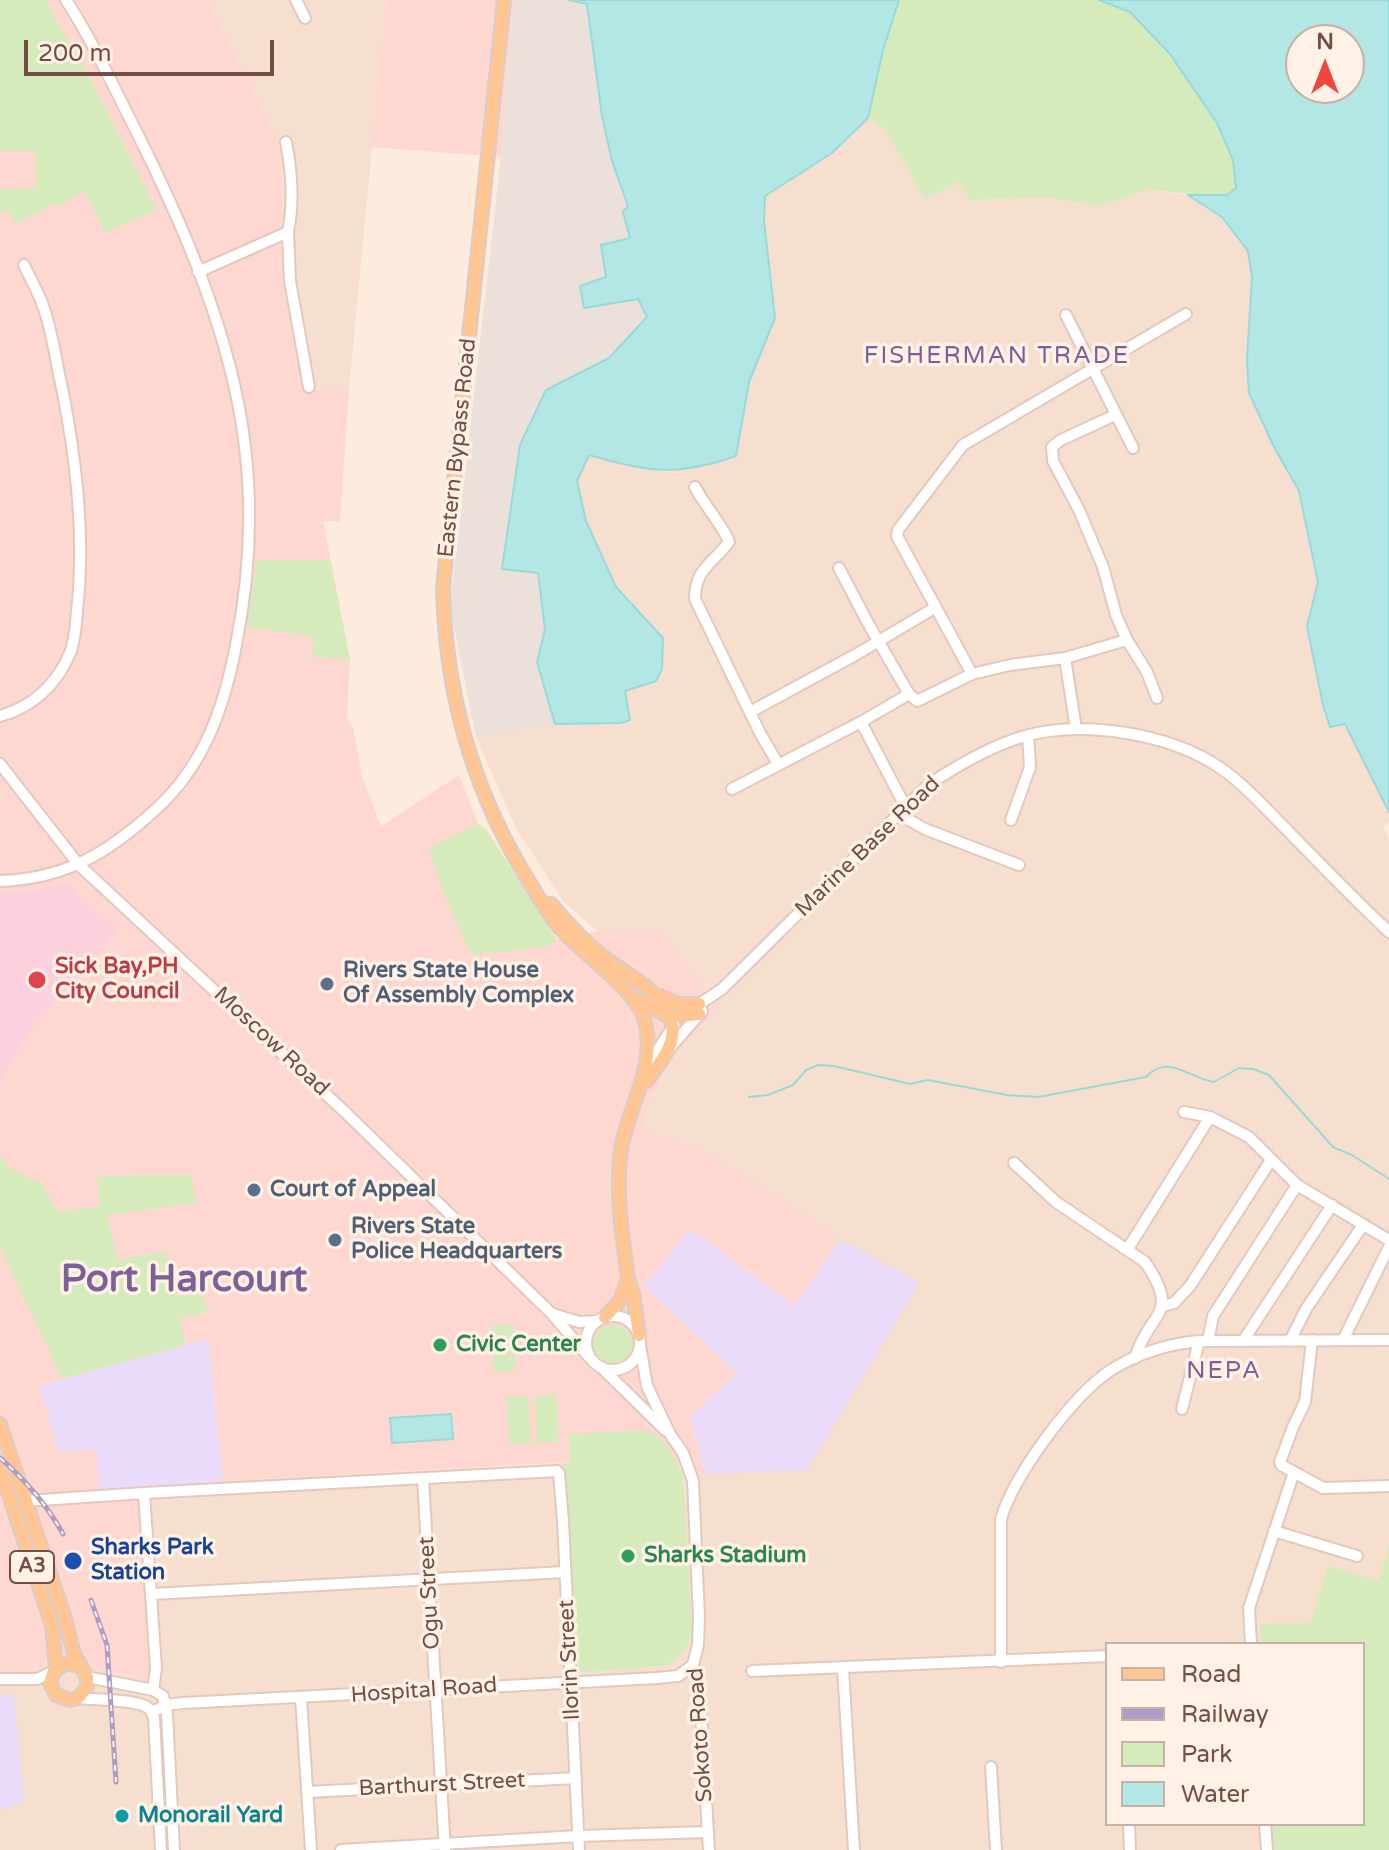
<!DOCTYPE html>
<style>
body{margin:0}
#map{position:relative;width:1389px;height:1850px;overflow:hidden;background:#fdecde;font-family:"Varela Round",sans-serif}
canvas{display:block}
.legend{position:absolute;left:1105px;top:1642px;width:260px;height:184px;box-sizing:border-box;background:#fff1e5;border:2px solid #c7b0a5;margin:0;padding:10px 14px;list-style:none;font-size:24px;color:#744e45}
.legend li{display:flex;align-items:center;gap:16px;height:40px}
.legend b{width:40px;border:2px solid #c7b0a5}
.north{position:absolute;left:1285px;top:24px;width:80px;height:80px;box-sizing:border-box;background:#fff1e5;border:2px solid #c7b0a5;border-radius:50%;rotate:0deg;font-size:22px;font-weight:700;line-height:32px;text-align:center;color:#744e45}
.north::after{content:'';display:block;margin:auto;width:28px;height:36px;background:#ef473c;clip-path:polygon(50% 0,100% 100%,50% 72%,0 100%)}
.scale{position:absolute;left:24px;top:40px;width:250px;height:36px;box-sizing:border-box;border:4px solid #744e45;border-top:0;padding-left:10px;font-size:24px;line-height:28px;white-space:nowrap;color:#744e45;-webkit-text-stroke:6px #fff1e5;paint-order:stroke}
</style>
<div id="map">
<canvas width="1389" height="1850"></canvas>
<ul class="legend">
<li><b style="height:10px;background:#ffc693"></b>Road</li>
<li><b style="height:10px;background:#ad9dc6"></b>Railway</li>
<li><b style="height:22px;background:#d6ebbc"></b>Park</li>
<li><b style="height:22px;background:#b2e7e6"></b>Water</li>
</ul>
<div class="north">N</div>
<div class="scale">200 m</div>
</div>
<script>
const ctx = document.querySelector('canvas').getContext('2d');
ctx.lineJoin = 'round';
function paint(path, color) {
  ctx.fillStyle = color;
  ctx.fill(path, 'evenodd');
}
function trace(path, color, width, dash) {
  ctx.strokeStyle = color;
  ctx.lineWidth = width;
  ctx.lineCap = dash ? 'butt' : 'round';
  ctx.setLineDash(dash || []);
  ctx.stroke(path);
}
function drawText(font, color, halo, rows, align = 'center') {
  ctx.font = font + ' "Varela Round",sans-serif';
  ctx.lineWidth = 7;
  ctx.setLineDash([]);
  ctx.textBaseline = 'middle';
  ctx.strokeStyle = halo;
  ctx.fillStyle = color;
  for (const [text, x, y, turn = 0] of rows) {
    ctx.save();
    ctx.translate(x, y);
    ctx.rotate((+turn || 0) * Math.PI / 180);
    ctx.textAlign = isNaN(turn) ? turn : align;
    if (halo) ctx.strokeText(text, 0, 0);
    ctx.fillText(text, 0, 0);
    ctx.restore();
  }
}
const residential = new Path2D(`
 M207,0H386L349,389L307,391L286,276L282,175L278,140Z
 M868,118L885,129L925,198L959,182L971,200L1048,198L1102,206L1148,189L1188,195L1222,217L1248,251L1252,277L1247,360L1250,393L1274,447L1299,491L1318,582L1307,626L1323,706L1330,727L1345,723L1389,812V821L1383,828L1389,837V1850H0V1673L24,1672L44,1663L69,1657L85,1658L99,1671L142,1678L148,1675L59,1452L39,1386L223,1481L564,1463L576,1673L664,1666L684,1483L683,1474H706L697,1147L642,1129L650,1099L670,1062L719,1007L661,931H597L563,901L516,828L476,737L555,724L630,720L625,691L663,638L616,587L586,521L577,481L589,455L627,466L667,472L736,456L749,382L775,318L764,221L765,196L832,153ZM1107,1644H1363V1824H1107Z`);
const commercial = new Path2D(`
 M0,0H207L278,140L282,175L286,276L307,390L349,389L340,521H323L350,659L347,719L353,727L362,777L381,826L459,775L478,824L486,829L557,940L597,931H661L719,1007L670,1062L650,1099L642,1129L697,1147L841,1239L794,1307L691,1230L644,1286L737,1374L690,1417L706,1474H683L680,1466L568,1435L570,1462L223,1481L208,1339L39,1386L59,1452L97,1449L100,1489L138,1485L148,1584L151,1669L148,1675L143,1678L99,1671L85,1658L69,1657L44,1663L24,1672L0,1673Z
 M386,0H514L501,157L372,147Z`);
const industrial = new Path2D(`
 M514,0H569L587,4L602,116L612,161L628,206L623,213L630,239L585,308L639,299L647,317L609,358L546,390L503,569L538,572L545,630L537,662L555,724L476,737L450,606L501,157Z`);
const education = new Path2D(`
 M690,1229L794,1306L841,1239L919,1283L807,1470L706,1474L690,1417L737,1373L644,1286Z
 M208,1339L223,1481L100,1489L96,1449L59,1452L39,1386Z
 M14,1694L24,1802L13,1803V1808L0,1809V1696Z`);
const medical = new Path2D(`
 M67,883L118,930L30,1030L0,1082V893H26Z`);
const green = new Path2D(`
 M0,0H45L91,80L157,210L105,233L84,191L59,206L56,203L15,224L9,211L3,214L0,209V189L36,188L35,151H0Z
 M899,0H1099L1130,12L1170,54L1217,123L1233,160L1236,188L1227,196H1204L1148,189L1102,206L1048,198L970,200L959,182L925,199L885,129L868,118L883,50Z
 M256,560H330L350,659L312,657L314,637L248,627Z
 M478,824L486,829L557,941L544,947L471,955L442,889L429,848Z
 M0,1155L10,1168L43,1185L58,1212L100,1206L97,1176L191,1174L197,1203L107,1215L118,1260L166,1251L178,1297L202,1293L208,1312L180,1318L186,1345L62,1379L0,1247Z
 M514,1324L516,1371L494,1372L492,1325Z
 M593 1345a20 20 0 1 1 40 0a20 20 0 1 1-40 0Z
 M556,1395L559,1442L537,1443L535,1396Z
 M528,1396L531,1443L509,1444L506,1397Z
 M649,1430L667,1445L683,1474L692,1631C688,1649 680,1657 664,1666L576,1673L564,1463L570,1462L568,1434Z
 M1389,1547V1850H1273L1271,1824H1363V1644H1261L1260,1624L1311,1623L1328,1566L1378,1581Z`);
const water = new Path2D(`
 M569,0H899L883,50L868,118L832,153L765,196L764,221L775,318L749,382L736,456C676,477 648,472 589,455L577,481L586,521L616,587L663,638L662,669L656,681L625,691L630,720L621,723L555,724L537,662L545,630L538,573L502,569L520,445L546,390L609,358L647,317L638,299L584,308L580,286L606,277L601,245L630,238L623,212L628,206L612,161L602,116L587,4Z
 M1099,0H1389V812L1345,724L1330,727L1323,705L1307,626L1318,582L1299,491L1274,447L1249,393L1247,360L1252,277L1248,251L1222,217L1188,195H1227L1236,188L1233,160L1217,123L1170,54L1130,12ZM1301,40H1349V88H1301Z
 M451,1414L453,1439L392,1443L390,1418Z`);
const stream = new Path2D(`
 M749,1097L768,1095L793,1085L806,1070L818,1065L834,1066L910,1084L928,1080L1007,1095L1038,1097L1146,1077C1168,1053 1188,1078 1214,1082L1239,1068L1253,1069L1269,1075L1333,1147L1352,1155L1389,1179`);
const minor = new Path2D(`
 M296,0L305,18
 M288,232L290,281L309,387
 M198,272L288,232C294,202 292,172 286,142
 M1066,315L1133,448
 M695,487C704,505 724,527 729,542C712,564 695,569 695,599L760,733L778,764
 M839,568L869,625L909,694L861,722L905,806
 M1127,640L1147,672L1157,698
 M972,674L1010,665L1065,658
 M909,694L917,701L972,674L897,536L898,530L963,445L1186,314
 M750,712L857,654L936,607
 M0,716C33,707 57,684 70,653C75,641 76,625 77,611C86,531 75,447 58,369C54,347 50,324 42,303C37,290 30,278 24,265
 M1076,729L1065,658L1127,640L1116,615L1103,567L1079,510L1053,461L1052,447L1061,440L1115,415
 M0,764L79,865L345,1112L551,1313L589,1357
 M732,789L861,722
 M898,814L925,829L1019,865
 M1011,820L1030,767L1028,735
 M0,881C65,879 108,853 155,810C204,766 224,708 236,645C249,580 253,513 245,447C232,334 180,217 129,117C109,77 90,37 66,0
 M695,1007L722,989L928,785C958,765 990,746 1025,736C1083,720 1168,733 1219,767C1244,784 1265,808 1286,829C1320,864 1354,899 1389,932
 M670,1048L702,1011
 M648,1065L674,1025
 M1184,1112L1210,1117L1249,1137L1297,1185L1389,1240
 M1014,1163L1056,1202L1145,1262C1182,1316 1149,1311 1135,1358
 M1127,1250L1210,1117
 M1163,1306L1174,1303L1190,1286L1271,1160
 M553,1314L579,1322L596,1321
 M586 1343a27 27 0 1 1 54 0a27 27 0 1 1-54 0Z
 M1312,1340L1305,1402L1293,1427L1280,1462L1281,1465L1323,1488L1389,1486
 M1343,1340L1389,1247
 M1208,1341L1213,1316L1297,1185
 M1243,1341L1332,1205
 M1290,1341L1306,1309L1363,1225
 M640,1345L647,1386L670,1434L683,1453L693,1481L699,1617L698,1645L693,1665L700,1697L709,1850
 M603,1369L665,1430
 M1182,1409L1199,1341
 M423,1479L445,1850
 M144,1493L156,1668L153,1690
 M26,1501L144,1493L557,1471L559,1473L563,1521L579,1850
 M1274,1531L1357,1556
 M152,1594L565,1572
 M1251,1644L1249,1608L1294,1472
 M1001,1662V1519C1014,1475 1072,1396 1111,1370C1138,1353 1168,1344 1199,1341L1389,1340
 M843,1668L854,1850
 M752,1671L1107,1656
 M87,1677L153,1690L163,1696L167,1713L174,1850
 M0,1679H37L54,1671
 M78,1698C95,1700 132,1699 147,1707C152,1710 152,1713 154,1718L161,1850
 M301,1698L311,1850
 M152,1712L166,1705L183,1703L657,1678L678,1676L693,1665
 M991,1767L996,1850
 M308,1792L576,1778
 M1129,1824L1130,1850
 M1265,1824L1267,1850
 M341,1850L578,1836L708,1832`);
const major = new Path2D(`
 M504,0L443,587C445,689 470,782 522,870C534,889 544,908 558,926C580,952 635,989 644,1018C659,1068 624,1110 620,1159C616,1199 623,1239 628,1279L633,1293L639,1335
 M551,904C567,923 584,942 604,957C628,977 666,991 672,1026C676,1046 657,1066 647,1081
 M660,996L679,1004H699
 M638,1000L669,1017L699,1014
 M605,1317L620,1301L628,1279
 M0,1424L64,1615L74,1654L87,1677V1687L78,1698L70,1700L56,1695L50,1683L54,1671L67,1663L79,1666
 M0,1468L52,1625L56,1668`);
const rail = new Path2D(`
 M0,1458C24,1479 47,1505 63,1534
 M91,1600L107,1645L116,1782`);
const markers = [
 [37,980,10,"#e0444e"],
 [327,984,8,"#5c6f8a"],
 [254,1190,8,"#5c6f8a"],
 [335,1240,8,"#5c6f8a"],
 [440,1345,8,"#2e9e5b"],
 [628,1556,8,"#2e9e5b"],
 [73,1561,10,"#1a4fb4"],
 [122,1816,8,"#0f9aa8"]
];
const shields = [
 [32,1567,44]
];
const shieldNames = [
 ["A3",32,1567]
];
const streetNames = [
 ["Eastern Bypass Road",458,448,-84],
 ["Marine Base Road",868,847,-44],
 ["Moscow Road",271,1042,43],
 ["Ogu Street",430,1593,-93],
 ["Ilorin Street",570,1660,-93],
 ["Hospital Road",424,1691,-4],
 ["Sokoto Road",701,1735,-94],
 ["Barthurst Street",442,1785,-3]
];
const healthNames = [
 ["Sick Bay,PH",55,967],
 ["City Council",55,992]
];
const serviceNames = [
 ["Rivers State House",343,971],
 ["Of Assembly Complex",343,996],
 ["Court of Appeal",270,1190],
 ["Rivers State",351,1227],
 ["Police Headquarters",351,1252]
];
const leisureNames = [
 ["Civic Center",456,1345],
 ["Sharks Stadium",644,1556]
];
const transitNames = [
 ["Sharks Park",91,1548],
 ["Station",91,1573]
];
const cultureNames = [
 ["Monorail Yard",138,1816]
];
const neighbourhoodNames = [
 ["FISHERMAN TRADE",997,357],
 ["NEPA",1224,1372]
];
const townNames = [
 ["Port Harcourt",184,1281]
];
paint(residential, '#f7dfcf');
paint(commercial, '#ffd7d1');
paint(industrial, '#ebe0da');
paint(education, '#e9dbf9');
paint(medical, '#fcd0dc');
paint(green, '#d6ebbc');
paint(water, '#b2e7e6');
trace(water, '#98d9d9', 2);
trace(stream, '#98d9d9', 2);
trace(minor, '#e3c8bd', 14);
trace(major, '#d8cdcb', 16);
trace(minor, '#fff', 10);
trace(major, '#ffc693', 12);
trace(rail, '#ad9dc6', 5);
trace(rail, '#fff1e5', 2, [6]);
for (const [x, y, r, color] of markers) {
  const dot = new Path2D();
  dot.arc(x, y, r, 0, 2 * Math.PI);
  ctx.fillStyle = color;
  ctx.fill(dot);
  trace(dot, '#fff1e5', 3);
}
for (const [x, y, w] of shields) {
  const box = new Path2D();
  box.roundRect(x - w / 2, y - 16, w, 32, 6);
  ctx.fillStyle = '#fff1e5';
  ctx.fill(box);
  trace(box, '#744e45', 2);
}
drawText('bold 20px', '#744e45', null, shieldNames);
drawText('22px', '#744e45', '#fff1e5', streetNames);
drawText('bold 22px', '#be3a42', '#fff1e5', healthNames, 'left');
drawText('bold 22px', '#4e5e75', '#fff1e5', serviceNames, 'left');
drawText('bold 22px', '#27864d', '#fff1e5', leisureNames, 'left');
drawText('bold 22px', '#164399', '#fff1e5', transitNames, 'left');
drawText('bold 22px', '#0d838f', '#fff1e5', cultureNames, 'left');
ctx.letterSpacing = '2px';
drawText('24px', '#7c6098', '#fff1e5', neighbourhoodNames);
ctx.letterSpacing = '0px';
drawText('bold 38px', '#7c6098', '#fff1e5', townNames);
</script>
